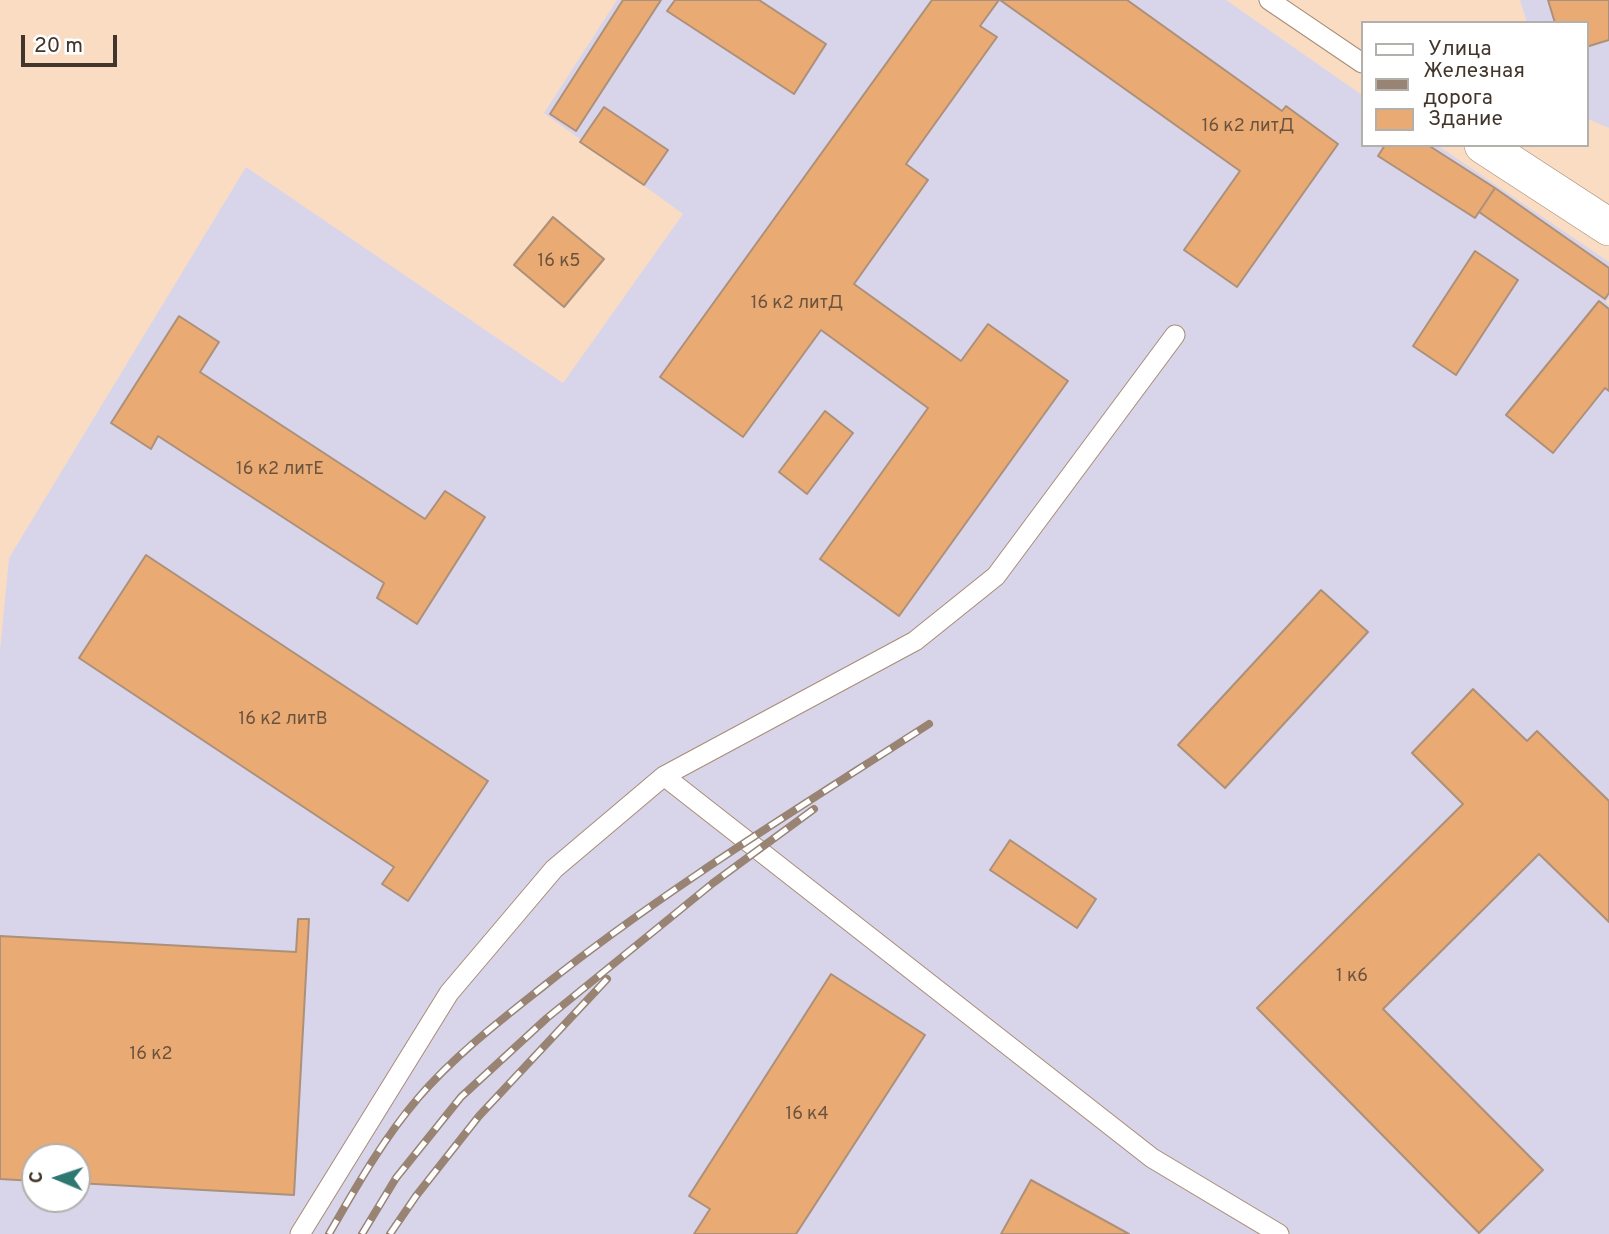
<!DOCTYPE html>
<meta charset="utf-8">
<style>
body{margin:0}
#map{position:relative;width:1609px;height:1234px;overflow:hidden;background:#fadcc3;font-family:Overpass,sans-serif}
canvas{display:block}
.legend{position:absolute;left:1361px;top:21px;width:228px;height:126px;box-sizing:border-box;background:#fff;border:2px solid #b3afab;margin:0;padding:9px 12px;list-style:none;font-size:21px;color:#42362c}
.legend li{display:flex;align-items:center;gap:14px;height:35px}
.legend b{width:35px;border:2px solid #b3afab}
.north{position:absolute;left:21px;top:1143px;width:70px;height:70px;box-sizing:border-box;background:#fff;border:2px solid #b3afab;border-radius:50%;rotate:272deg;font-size:19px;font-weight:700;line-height:28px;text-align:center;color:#42362c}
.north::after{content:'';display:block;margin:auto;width:24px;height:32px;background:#2f7872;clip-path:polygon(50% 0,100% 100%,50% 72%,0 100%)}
.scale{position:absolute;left:21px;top:35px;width:96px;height:32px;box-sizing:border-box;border:4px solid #42362c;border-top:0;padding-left:9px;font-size:21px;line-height:24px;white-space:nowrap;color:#42362c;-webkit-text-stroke:5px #fff;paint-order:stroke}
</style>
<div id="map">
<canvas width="1609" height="1234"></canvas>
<ul class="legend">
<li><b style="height:9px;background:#fff"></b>Улица</li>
<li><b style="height:9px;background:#998473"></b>Железная дорога</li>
<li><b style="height:19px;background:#e9aa74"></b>Здание</li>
</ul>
<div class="north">С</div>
<div class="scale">20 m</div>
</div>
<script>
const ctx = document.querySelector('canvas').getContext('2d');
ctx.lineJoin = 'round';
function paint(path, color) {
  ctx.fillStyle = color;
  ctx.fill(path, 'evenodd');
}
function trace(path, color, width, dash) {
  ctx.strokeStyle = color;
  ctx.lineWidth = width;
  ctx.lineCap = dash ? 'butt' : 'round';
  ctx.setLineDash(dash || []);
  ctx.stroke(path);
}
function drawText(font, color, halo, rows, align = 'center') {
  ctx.font = font + ' Overpass,sans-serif';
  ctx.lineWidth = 5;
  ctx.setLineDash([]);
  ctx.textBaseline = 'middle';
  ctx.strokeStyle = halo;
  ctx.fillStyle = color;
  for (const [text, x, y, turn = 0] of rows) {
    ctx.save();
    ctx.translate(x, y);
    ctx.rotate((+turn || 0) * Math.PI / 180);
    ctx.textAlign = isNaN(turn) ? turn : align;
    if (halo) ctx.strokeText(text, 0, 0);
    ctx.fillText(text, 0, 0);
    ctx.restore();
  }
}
const industrial = new Path2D(`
 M617,0H1226L1362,95V145H1437L1609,262V298L1606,302L1609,305V1234H0V651L9,558L246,167L563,383L683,214L544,113ZM35,1157H77V1199H35Z
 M1520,0H1609V128L1586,118V23H1527Z`);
const building = new Path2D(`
 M623,0H661L576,131L550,114Z
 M675,0H759L826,44L794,94L667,11Z
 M932,0H999L980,26L997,37L906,164L928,180L854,284L961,361L988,324L1068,381L899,616L820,559L928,408L821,330L743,437L660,377Z
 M1000,0H1127L1282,111L1286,106L1338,144L1237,287L1184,250L1240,171Z
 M1548,0H1609V40L1586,47V23H1555Z
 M604,107L668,150L644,185L580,142Z
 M1385,145H1428L1495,188L1475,218L1378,156Z
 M1495,188L1609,268V293L1605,299L1479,212Z
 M553,217L604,259L564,307L514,265Z
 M1475,251L1518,280L1456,375L1413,346Z
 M1599,301L1609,309V391L1605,388L1553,453L1506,415Z
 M179,316L219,342L200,372L425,519L445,491L485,517L417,624L377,598L384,583L158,436L151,449L111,423Z
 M825,411L853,433L807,494L779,472Z
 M146,555L488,781L408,901L382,884L394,867L79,658Z
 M1321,590L1368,632L1225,788L1178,745Z
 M1473,689L1527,741L1537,731L1609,801V922L1539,854L1383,1009L1543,1170L1479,1233L1257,1008L1463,804L1412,753Z
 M1010,840L1096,899L1077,928L990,870Z
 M298,919H309L294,1195L77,1183V1157H35V1181L0,1179V936L296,952Z
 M831,974L925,1035L796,1234H694L710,1209L689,1196Z
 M1031,1180L1129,1234H1001Z`);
const lane = new Path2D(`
 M1269,0L1362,63
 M664,776L1152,1158L1279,1234
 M300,1234L449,993L554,869L664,776L915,641L996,576L1175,335`);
const street = new Path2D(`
 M1483,145L1609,227`);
const rail = new Path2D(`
 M329,1234C356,1187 383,1139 419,1097C455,1055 501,1020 545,985C666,889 799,808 929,724
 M362,1234L396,1178L461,1097L547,1018L713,883L814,809
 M390,1234L416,1196L479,1116L607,979`);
const numberNames = [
 ["16 к2 литД",1248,127],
 ["16 к5",559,262],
 ["16 к2 литД",797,304],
 ["16 к2 литЕ",280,470],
 ["16 к2 литВ",283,720],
 ["1 к6",1352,977],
 ["16 к2",151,1055],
 ["16 к4",807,1115]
];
paint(industrial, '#d8d5eb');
paint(building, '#e9aa74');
trace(building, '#ac9079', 2);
trace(lane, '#a88c75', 21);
trace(street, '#a88c75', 38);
trace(lane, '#fff', 19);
trace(street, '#fff', 37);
trace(rail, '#998473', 8);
trace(rail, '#fff', 5, [16]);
drawText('18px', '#6c533e', null, numberNames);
</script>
